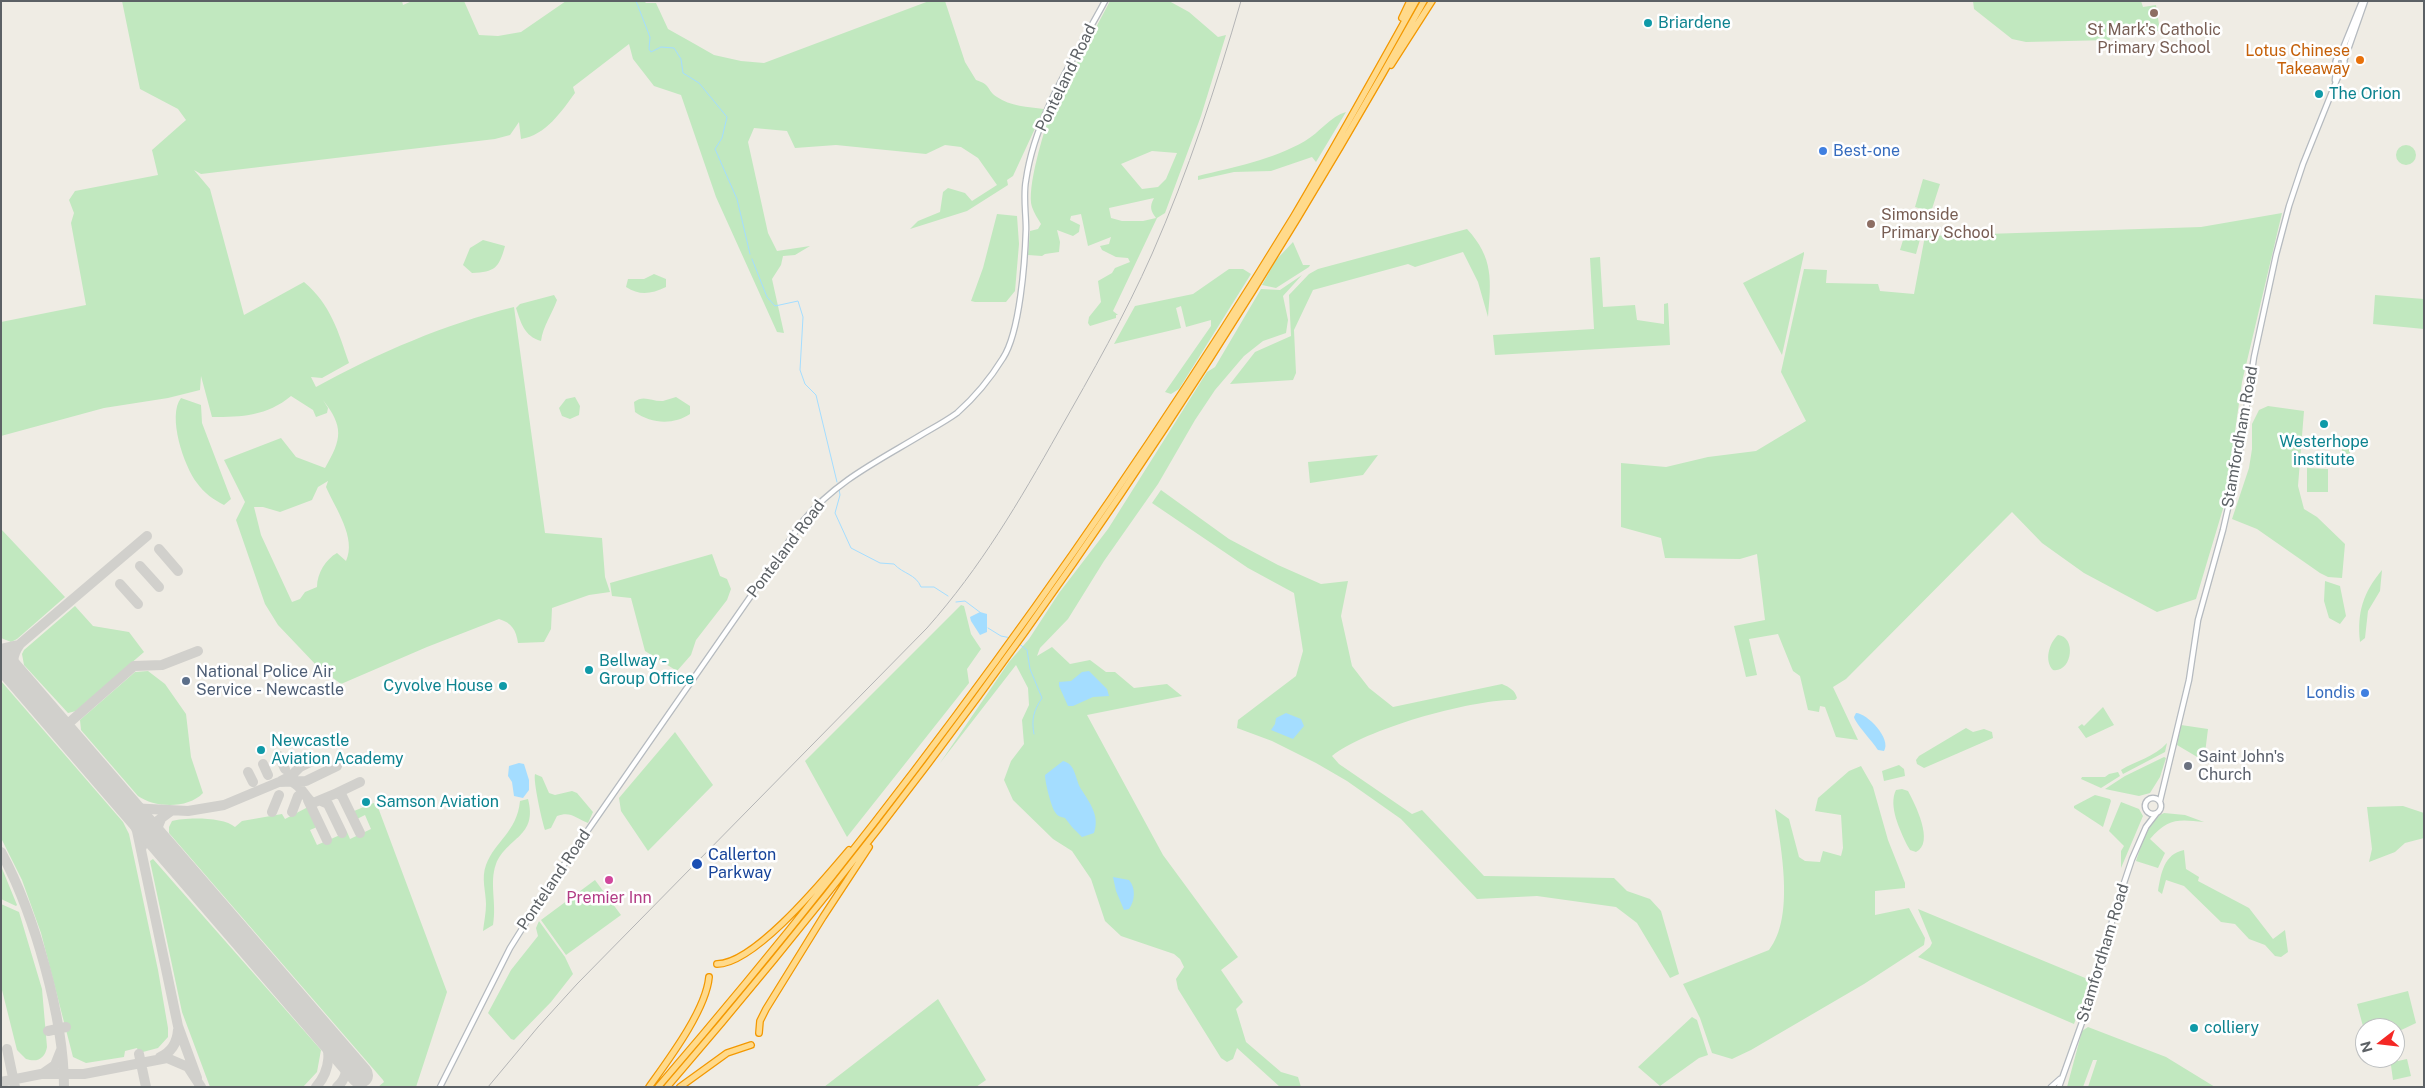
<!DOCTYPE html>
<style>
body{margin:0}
#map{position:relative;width:2425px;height:1088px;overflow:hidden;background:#efece4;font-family:"Public Sans",sans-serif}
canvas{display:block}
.frame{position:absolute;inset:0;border:2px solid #5c6165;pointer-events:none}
.north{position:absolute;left:2355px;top:1018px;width:50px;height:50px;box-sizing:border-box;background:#fff;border:1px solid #bec0c1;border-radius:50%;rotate:254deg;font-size:14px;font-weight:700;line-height:20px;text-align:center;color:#5c6165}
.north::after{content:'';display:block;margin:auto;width:18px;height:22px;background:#f42825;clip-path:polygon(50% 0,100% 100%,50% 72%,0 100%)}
</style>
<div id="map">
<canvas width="2425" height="1088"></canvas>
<div class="frame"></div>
<div class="north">N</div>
</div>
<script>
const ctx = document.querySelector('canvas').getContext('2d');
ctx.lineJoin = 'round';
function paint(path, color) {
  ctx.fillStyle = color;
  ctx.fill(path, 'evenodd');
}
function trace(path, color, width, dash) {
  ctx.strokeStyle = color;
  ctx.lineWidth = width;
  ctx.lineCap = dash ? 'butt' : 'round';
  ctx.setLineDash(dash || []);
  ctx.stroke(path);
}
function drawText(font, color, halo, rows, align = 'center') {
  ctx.font = font + ' "Public Sans",sans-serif';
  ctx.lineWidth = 5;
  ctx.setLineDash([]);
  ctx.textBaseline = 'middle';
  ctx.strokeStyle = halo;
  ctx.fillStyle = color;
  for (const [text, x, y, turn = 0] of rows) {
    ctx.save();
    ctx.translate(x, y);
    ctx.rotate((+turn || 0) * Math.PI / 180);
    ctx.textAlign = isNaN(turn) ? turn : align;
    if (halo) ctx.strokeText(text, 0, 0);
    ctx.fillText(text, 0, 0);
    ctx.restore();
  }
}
const green = new Path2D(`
 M122,1H402L403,5L412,1H464L479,35L498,36L521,32L566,1H644L646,3H656L668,29L693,43L714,55L741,61L764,63L929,1H945L965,62L976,80C992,85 986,90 997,97C1010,106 1028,107 1044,109L1013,176L1007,180L1008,185L967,211L910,229L918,221L940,212L943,192L948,188L965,193L972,201L997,185L978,158L961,147L945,145L926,154L836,145L795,148L787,131L754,128L748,142L768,233L777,251L810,246L795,255L783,256L781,265L772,279L784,333L777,332L716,197L681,95L654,86L633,59L629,44L573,87L575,93C561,112 546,135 521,139L519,122L510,135L495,139L201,174L194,170L210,189L244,315L304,282C331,305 338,331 349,363L322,378L311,377L316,387C378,353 445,324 514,307L545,533L602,538L605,577L610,592L589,595L552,608L551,629L544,642L518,643C516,630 512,623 499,619L427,647L341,684L317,666L278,625L265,604L236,520L245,502L224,460L281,438L296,457L325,468C342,439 344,427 323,400L328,408L327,413L316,417L313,410L291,396C267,416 242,417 212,417L201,376L200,390L168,398L104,408L1,436V322L86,305L71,223L74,213L69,200L75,191L158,175L152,150L186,120L178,109L140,89ZM328,481L326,487C335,508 357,538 346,561L337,553C326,559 317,573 317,587L305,592L300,599L292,602L261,535L254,507H263L280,512L312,500L318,487Z
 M1110,1H1169L1189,12L1218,37L1226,35L1201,116L1165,213L1157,218L1113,311L1118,315H1116V318L1090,326L1088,323L1089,317L1101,302L1098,281L1112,273L1115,268L1130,262L1128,258L1116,257L1102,250L1100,246L1109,244L1111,237L1088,246L1081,214L1071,216L1070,220L1080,225L1079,232L1073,236L1057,230L1060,242L1059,252L1045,254L1042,256L1028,255L1030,231L1038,229L1041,224C1038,219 1034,213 1032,207C1026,190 1044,130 1051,112ZM1152,151L1177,153L1166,179L1158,187L1142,189L1121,164ZM1154,198C1149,207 1151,211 1156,218L1143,221H1122L1111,218L1109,208Z
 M1973,1H2141L2143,7L2156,5L2160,31L2115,36L2109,32L2110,40L2026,42L2012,39L1974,9Z
 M1346,112L1316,162L1312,157L1271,171L1234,172L1198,180V176C1234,167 1272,160 1305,141C1319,133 1331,116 1346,112Z
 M2396 155a10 10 0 1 1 20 0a10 10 0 1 1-20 0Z
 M1923,179L1940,184L1931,212L1915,207Z
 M2282,213L2242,382L2225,502L2196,599L2157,612L2084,573L2042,543L2012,512L1846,679L1833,687L1858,740L1836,737L1825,707L1820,706L1819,712L1808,710L1800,676L1793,671L1778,634L1749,639L1757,675L1746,677L1734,626L1765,620L1757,554L1740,559L1665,558L1661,538L1621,527V463L1666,467L1708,457L1756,451L1806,421L1781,372L1804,269L1827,270L1826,283L1878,284L1880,291L1914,294L1925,236L2201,227Z
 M997,214L1017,216L1019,244L1015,291L1006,302H975L971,301L983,268Z
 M1907,227L1922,232L1916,254L1900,250Z
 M1467,229C1494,258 1491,281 1488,317L1478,282L1463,252L1415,267L1408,264L1313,290L1294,330L1296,373L1293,380L1230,384L1255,352L1291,336L1289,295L1309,274L1318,269Z
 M483,240L505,246C499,268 495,272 472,273L463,265L470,248Z
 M1293,242L1303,265H1310L1309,267L1276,288L1262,285L1276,260Z
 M1804,252V254L1782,355L1743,283Z
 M1600,257L1603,307L1635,305L1637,320L1664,324V304L1668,303L1670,345L1495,355L1493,335L1594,329L1590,258Z
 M1229,269H1243L1251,274L1179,389L1171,394L1165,392L1211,326V320L1186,327L1181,306L1176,308L1181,328L1114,344L1135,306L1193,294Z
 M654,274L666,279V287C651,294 640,296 626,287L628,279H644Z
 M1302,275L1283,296L1288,320L1286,333L1263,341L1244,356L1215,390L1195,420L1158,484L1104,561L1068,619L1040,648L1037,656L1052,647L1070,664L1090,660L1106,672H1115L1134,688L1167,684L1182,696L1087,715L1163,855L1238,957L1221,970L1243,1002L1236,1009L1246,1042L1281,1072L1298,1077L1301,1087H1280L1237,1048L1233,1059L1227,1062L1221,1058L1178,989L1176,979L1184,967L1180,959L1174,954L1121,936L1105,921L1091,879L1072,851L1053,839L1013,800L1004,780L1011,761L1024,744L1022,720L1029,705L1028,688L1016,665L940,763L1009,662L1029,639L1059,593L1108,529L1207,372L1215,367L1261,289L1280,290Z
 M554,295L557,300C552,314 543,326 541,341C524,336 521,323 516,308L520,304Z
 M2375,295L2424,299V329L2373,324Z
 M575,397L580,406L579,415L570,419L562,416L559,408L566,399Z
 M676,397L690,406V414C674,425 651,424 635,412L634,402C644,394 652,402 663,401C667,400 672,398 676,397Z
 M181,398L201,405L202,423L231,499L224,505C214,500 204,493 197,483C184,466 167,416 181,398Z
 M2268,406L2304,411L2298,486L2304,509L2317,517L2345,544L2342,578L2328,577L2320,573L2257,529L2232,519L2249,468L2252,449V424L2259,410Z
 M2339,436L2351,439L2350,455L2343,454Z
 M1378,455L1363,475L1310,483L1308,462Z
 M2307,468L2328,469V492H2307Z
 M1161,490L1229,539L1278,565L1321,584L1348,581L1341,616L1352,666L1369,688L1393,707L1502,684C1509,687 1515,690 1517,698L1515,700C1472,699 1365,729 1332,756L1339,764L1412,814L1422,810L1484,876L1614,878L1627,891L1650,899L1661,911L1679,974L1670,978L1637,923L1616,907L1537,896L1477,899L1401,819L1347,781L1316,763L1272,741L1237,728L1238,720L1296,676L1303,651L1294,593L1248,568L1152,503Z
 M1,529L65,597L17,639L11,642L1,638Z
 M712,554L720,576L727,579L731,589L727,600L696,640L691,655L677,671L645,651L631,598L612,596L610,583Z
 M2382,570L2380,591L2368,611L2365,638L2360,642C2357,612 2363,593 2382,570Z
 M2325,581L2340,586L2346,616L2340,624L2329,618L2324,601Z
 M961,605L964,606L971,634L981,649L967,669L969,683L847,837L805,761Z
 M75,606L93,626L129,632L144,652L76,711L68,713L24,665L22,654L24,650Z
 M2058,635C2077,637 2072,673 2053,670C2044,661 2049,643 2058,635Z
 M148,671L165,684L186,714L191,757L203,793C188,809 155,808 138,796L81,730L80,720L135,672Z
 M1,681L123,822L129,834L158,970L168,1028V1037L158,1048L139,1053L137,1048L125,1051L124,1057L86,1063L73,1057L41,933L22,880L1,838Z
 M2103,707L2114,725L2086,738L2078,727L2082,724L2084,726Z
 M2181,725L2208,729L2204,761L2177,745Z
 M1966,728L1973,732L1984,729L1992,732L1993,738L1924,768L1917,764L1916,760L1919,756Z
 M675,732L713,785L648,851L621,811L619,798Z
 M2167,743L2165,752L2123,774L2121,770C2135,761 2155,757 2167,743Z
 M2164,757L2166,758L2160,777L2150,793L2139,796L2105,789L2125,776Z
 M1899,765L1904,769L1905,776L1884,781L1882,771Z
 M1861,766L1873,787L1888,840L1905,883V888L1875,891V915L1909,908L1925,938L1924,945L1864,984L1751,1050L1732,1059L1712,1053L1700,1018L1683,984L1769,950C1795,917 1781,848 1775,809L1789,819L1799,857L1805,861L1820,862L1823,851L1841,856L1843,848L1841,815L1815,811L1818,798L1849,771Z
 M2118,772L2120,776L2101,788L2081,779L2082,777H2105L2109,774Z
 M535,774L542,777L549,793L555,795L572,791L577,793L593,812L588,823C575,818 571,811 557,816L551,828L545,830C542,821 533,781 535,774Z
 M1902,789L1908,791C1915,804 1935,843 1916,852L1910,850L1907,845C1900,830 1888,806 1896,790Z
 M2095,795L2110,799L2111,801L2103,827L2074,808V806Z
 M528,799C538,837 507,837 496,864C489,883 497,903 493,925L483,931C484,922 486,913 486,904C486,892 481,878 486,865C495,841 517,832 520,801Z
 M376,802L447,992L416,1087H378L384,1082L383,1080L169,833V827L172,821C186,817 224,817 235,827L242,821L282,814L285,819L308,807L317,827L310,830L317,845L347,832L350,839L371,829L365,815L357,819L354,811Z
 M2121,802L2139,809L2143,816L2121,868V851L2124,846L2109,831Z
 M2403,806L2424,813V838L2405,843L2395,852L2369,862L2372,849L2367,807Z
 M2164,813L2185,815L2204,822C2178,819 2168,818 2150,839L2165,853L2158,868L2136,861C2142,845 2147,820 2164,813Z
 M2184,850L2186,869L2199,877L2198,881L2249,908L2273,939L2285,930L2288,952L2281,957L2275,956L2265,945L2249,939L2235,924L2221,922L2184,886L2166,880L2162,894L2158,891C2161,873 2164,854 2184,850Z
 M153,859L321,1050L317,1072L303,1087H210L182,1012L150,861Z
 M1,866L17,905L16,906L1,899Z
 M595,880L621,915L566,955L541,920Z
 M1,904L19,912L42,989L47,1047C45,1058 38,1063 26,1059L17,1050L1,986Z
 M1918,909L2090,980L2074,1024L1918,957L1930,947L1932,943Z
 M539,921L565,957L573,974L551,1002L514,1040L511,1039L488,1013L511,970L538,936L536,928Z
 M2408,991L2416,1023L2395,1033V1028H2383L2382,1026L2365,1028L2364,1030L2357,1004Z
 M938,999L986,1080L976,1087H824Z
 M1692,1017L1697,1020L1708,1055L1699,1058L1660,1086L1638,1067Z
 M2088,1027L2166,1057L2215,1087H2088L2097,1060H2093L2083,1087H2067L2082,1031Z
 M2395,1047L2398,1061L2407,1059L2411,1076L2393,1080L2390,1058H2395Z`);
const water = new Path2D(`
 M980,612L987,614V632L980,635L971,621L970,617Z
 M1089,671L1107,689L1109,696L1093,697L1073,706H1068L1059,686V682L1071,681L1082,672Z
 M1286,713L1301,719L1304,726L1293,739L1271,730L1275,724L1276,718Z
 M1856,713C1867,713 1892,739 1884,751L1878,750C1873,742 1855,723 1854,717Z
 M1063,761C1076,764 1075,779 1081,789C1090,803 1100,816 1094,833L1082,837L1072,827L1065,818C1061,817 1057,816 1055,812C1051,806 1045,782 1045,775Z
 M519,763L524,764L529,780V790L523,798L514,796L512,782L508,776L509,766Z
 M1113,877L1129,880C1136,888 1135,901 1129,909L1124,910L1116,891Z`);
const stream = new Path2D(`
 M636,1L650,37L649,49L651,52L661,47L674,48L681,59L683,73L699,83L727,117L722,138L715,149L737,199L750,254
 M752,259L767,297L775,306L798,301L803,317L800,370L805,384L816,395L837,482
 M839,489L840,495L835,513L851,548L880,563L894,564C903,574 916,574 921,587H934L948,596
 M956,602L965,601L981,613
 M988,628L1001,636L1011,638
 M1018,643L1027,650L1030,669L1042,698C1034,710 1031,719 1034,734`);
const taxiway = new Path2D(`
 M159,549L178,571
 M140,566L159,587
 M120,584L138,604
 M1,649L19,645
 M17,677C11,665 12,655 20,644L147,536
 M62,729L134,666L162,665L198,651
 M279,756L285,769
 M263,764L268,775
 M248,772L253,782
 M281,781L291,776L300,767L318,758
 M292,782C303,787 304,797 313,803L337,793L342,796L360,833
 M337,793L360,782
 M121,798L129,810L137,831L178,1026L197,1078
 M308,800L327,840
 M321,801L328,804L342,833
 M130,808L188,811L224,805L279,782L306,781L337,766
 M272,812L279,795
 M292,812L298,796
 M161,819L157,829L161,844
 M141,849L152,825L171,811
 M1,852C34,913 64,1018 64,1087
 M48,1031L66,1027
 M7,1049L15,1087
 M139,1054L146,1087
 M160,1057C172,1052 177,1043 178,1030
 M42,1074L55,1065L61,1050
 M1,1082L41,1074H84L167,1058L188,1067L201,1087
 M316,1087C331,1070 332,1049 321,1030
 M337,1087C348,1077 348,1066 342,1054`);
const runway = new Path2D(`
 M1,659L360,1075`);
const secondary = new Path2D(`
 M2335.5 62a4.5 4.5 0 1 1 9 0a4.5 4.5 0 1 1-9 0Z
 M2339,58L2361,4
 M2344,61L2365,1
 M2335,80L2337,65
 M2145 806a8 8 0 1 1 16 0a8 8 0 1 1-16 0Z
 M2160,801L2189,680L2198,620L2223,530L2238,464L2254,357L2276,255L2289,206L2303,164L2342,67
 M440,1087L510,948L547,889L803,521C836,481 878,461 921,435C933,428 946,421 957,413C975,397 990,379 1003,358C1020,332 1025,261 1026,229C1026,213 1023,195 1026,180C1035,116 1075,57 1105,1
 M2051,1087L2060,1079
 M2059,1087L2101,969L2114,913L2132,859L2146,827L2156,814`);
const highway = new Path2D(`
 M1402,18L1410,1
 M1391,65L1432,1
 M717,964C755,964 825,878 849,850
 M759,1033L760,1021L766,1009L823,917L869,847
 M649,1087C669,1059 706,1010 709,977
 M658,1087C893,814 1106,523 1294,216C1336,145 1376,73 1416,1
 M667,1087C959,749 1206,391 1424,1
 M680,1087L727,1053L751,1045`);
const tram = new Path2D(`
 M488,1087L538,1027L577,984L927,628C981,567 1019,502 1059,431C1092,373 1125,315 1152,254C1188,172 1216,87 1241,1`);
const markers = [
 [2154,13,5,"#8d6e63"],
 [1648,23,5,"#0f9aa8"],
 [2360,60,5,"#e8710a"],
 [2319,94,5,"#0f9aa8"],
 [1823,151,5,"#3f7fe0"],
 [1871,224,5,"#8d6e63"],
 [2324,424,5,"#0f9aa8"],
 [589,670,5,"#0f9aa8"],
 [186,681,5,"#5c6f8a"],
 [503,686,5,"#0f9aa8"],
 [2365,693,5,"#3f7fe0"],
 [261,750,5,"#0f9aa8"],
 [2188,766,5,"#6b7280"],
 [366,802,5,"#0f9aa8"],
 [697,864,6,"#1a4fb4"],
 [609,880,5,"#d1479c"],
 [2194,1028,5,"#0f9aa8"]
];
const cultureNames = [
 ["Briardene",1658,23],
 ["The Orion",2329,94],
 ["Westerhope",2324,442,"center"],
 ["institute",2324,460,"center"],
 ["Bellway -",599,661],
 ["Group Office",599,679],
 ["Cyvolve House",493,686,"right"],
 ["Newcastle",271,741],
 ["Aviation Academy",271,759],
 ["Samson Aviation",376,802],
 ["colliery",2204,1028]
];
const educationNames = [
 ["St Mark's Catholic",2154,30],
 ["Primary School",2154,48],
 ["Simonside",1881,215,"left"],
 ["Primary School",1881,233,"left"]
];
const foodNames = [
 ["Lotus Chinese",2350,51],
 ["Takeaway",2350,69]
];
const streetNames = [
 ["Ponteland Road",1066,78,-64],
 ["Stamfordham Road",2240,437,-80],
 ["Ponteland Road",786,549,-53],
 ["Ponteland Road",554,880,-56],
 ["Stamfordham Road",2103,953,-73]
];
const shopNames = [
 ["Best-one",1833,151],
 ["Londis",2355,693,"right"]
];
const serviceNames = [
 ["National Police Air",196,672],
 ["Service - Newcastle",196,690]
];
const worshipNames = [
 ["Saint John's",2198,757],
 ["Church",2198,775]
];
const transitNames = [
 ["Callerton",708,855],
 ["Parkway",708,873]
];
const hotelNames = [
 ["Premier Inn",609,898]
];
paint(green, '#c1e8bf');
paint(water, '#a4ddff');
trace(stream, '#a4ddff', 1);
trace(taxiway, '#d1d0cc', 10);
trace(runway, '#d1d0cc', 26);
trace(secondary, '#b5babf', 7);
trace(highway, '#f39800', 8);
trace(secondary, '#fff', 4.5);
trace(highway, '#ffda8b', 5.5);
trace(tram, '#b3b4b5', 1);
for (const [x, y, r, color] of markers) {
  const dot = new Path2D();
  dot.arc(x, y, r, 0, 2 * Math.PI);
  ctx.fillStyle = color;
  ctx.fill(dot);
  trace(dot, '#fff', 2);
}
drawText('16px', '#0d838f', '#fff', cultureNames, 'left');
drawText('16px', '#785e54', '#fff', educationNames);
drawText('16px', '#c56008', '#fff', foodNames, 'right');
drawText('16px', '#5c6165', '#fff', streetNames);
drawText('16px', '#366cbe', '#fff', shopNames, 'left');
drawText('16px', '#4e5e75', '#fff', serviceNames, 'left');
drawText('16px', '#5b616d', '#fff', worshipNames, 'left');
drawText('16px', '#164399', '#fff', transitNames, 'left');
drawText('16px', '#b23c85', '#fff', hotelNames);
</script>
